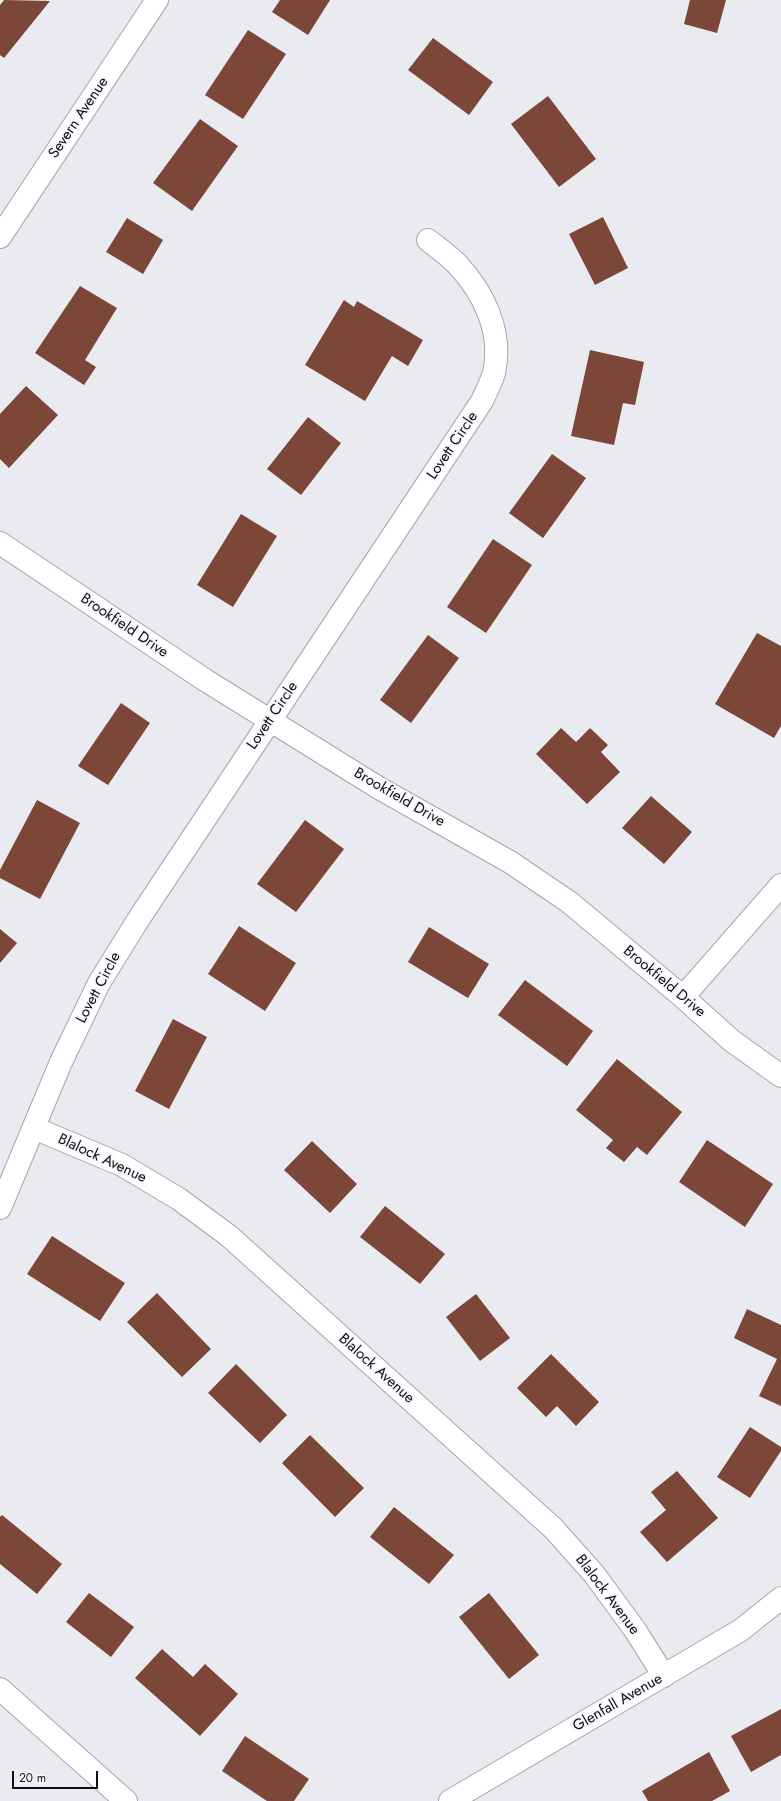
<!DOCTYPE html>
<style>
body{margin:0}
#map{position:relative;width:781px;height:1801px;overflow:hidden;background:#e9ebf1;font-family:Jost,sans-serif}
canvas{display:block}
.scale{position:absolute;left:12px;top:1771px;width:86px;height:18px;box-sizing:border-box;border:2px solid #0e0e10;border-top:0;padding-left:5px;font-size:12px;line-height:14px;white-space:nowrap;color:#0e0e10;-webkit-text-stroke:3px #f6f8fe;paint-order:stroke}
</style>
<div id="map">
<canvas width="781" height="1801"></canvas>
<div class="scale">20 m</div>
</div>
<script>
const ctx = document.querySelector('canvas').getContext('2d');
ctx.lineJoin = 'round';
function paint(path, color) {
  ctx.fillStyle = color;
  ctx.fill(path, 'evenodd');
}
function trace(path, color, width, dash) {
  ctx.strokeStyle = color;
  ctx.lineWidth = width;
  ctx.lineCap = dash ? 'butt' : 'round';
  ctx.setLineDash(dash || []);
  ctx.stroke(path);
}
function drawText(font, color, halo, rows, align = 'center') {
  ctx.font = font + ' Jost,sans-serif';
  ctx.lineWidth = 4;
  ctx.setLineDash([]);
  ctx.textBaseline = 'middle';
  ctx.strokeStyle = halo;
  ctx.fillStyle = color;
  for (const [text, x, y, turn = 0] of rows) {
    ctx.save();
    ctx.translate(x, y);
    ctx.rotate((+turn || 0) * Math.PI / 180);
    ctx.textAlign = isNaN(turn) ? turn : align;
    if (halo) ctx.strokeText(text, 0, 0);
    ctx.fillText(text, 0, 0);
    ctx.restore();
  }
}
const building = new Path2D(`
 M4,0L50,1L4,58L0,55V5Z
 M280,0H330L308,35L272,12Z
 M690,0H726L717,33L684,24Z
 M248,30L286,54L243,119L205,95Z
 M433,38L493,82L469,115L408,70Z
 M548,96L596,159L559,187L511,124Z
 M200,119L238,146L192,211L153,183Z
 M603,217L628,268L595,285L569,234Z
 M127,218L163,240L143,274L106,252Z
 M80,286L117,308L85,360L96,367L84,385L35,353Z
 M344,300L354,307L357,301L423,340L408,366L392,356L365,401L305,365Z
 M590,350L644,362L635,405L623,403L614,445L571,436Z
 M26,386L58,415L9,468L0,459V414Z
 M308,417L341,443L301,495L267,469Z
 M552,454L586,478L543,538L509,513Z
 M241,514L277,536L233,607L197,585Z
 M493,539L532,565L486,633L447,607Z
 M757,633L781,646V726L774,738L715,704Z
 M428,635L459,658L411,723L380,700Z
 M121,703L150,723L108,785L78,766Z
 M561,728L576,742L590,728L608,745L601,752L620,772L587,804L536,754Z
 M651,796L692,832L664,864L622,828Z
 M37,800L80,823L40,899L0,878V870Z
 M305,820L344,849L296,912L257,884Z
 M239,926L296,963L265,1011L208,974Z
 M429,927L489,964L468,998L408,962Z
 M0,929L17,943L0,963Z
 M525,980L593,1031L567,1066L498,1015Z
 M173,1019L207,1037L169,1109L135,1091Z
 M617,1059L682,1112L647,1155L637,1147L624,1162L606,1148L613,1140L576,1110Z
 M707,1140L773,1184L745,1227L679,1182Z
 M312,1141L357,1184L330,1213L284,1170Z
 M385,1206L445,1254L420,1284L360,1237Z
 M52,1236L125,1283L100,1321L27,1274Z
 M157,1293L211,1349L182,1377L127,1322Z
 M476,1294L510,1338L480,1361L446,1317Z
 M747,1309L781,1325V1406L759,1396L777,1359L734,1338Z
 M551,1354L599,1402L576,1426L557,1406L546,1417L517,1388Z
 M236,1364L287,1415L260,1443L208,1393Z
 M750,1427L781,1447V1451L750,1498L717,1477Z
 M310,1435L364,1488L335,1517L282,1463Z
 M677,1471L718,1518L667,1562L640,1532L666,1510L651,1492Z
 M394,1507L454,1555L429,1584L370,1537Z
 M2,1515L62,1564L37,1594L0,1564V1517Z
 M89,1593L134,1627L111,1657L66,1622Z
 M489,1593L539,1655L509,1679L459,1617Z
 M162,1649L193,1677L205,1664L238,1694L200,1736L135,1678Z
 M781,1709V1755L751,1772L731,1736Z
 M245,1736L309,1779L294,1801H267L222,1771Z
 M709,1752L730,1791L712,1801H648L642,1791Z`);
const minor = new Path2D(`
 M0,237L157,0
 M0,543L205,680L379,788L510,862L569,902L683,997L732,1041L781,1076
 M683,997L781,885
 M34,1128L122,1165L179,1199L229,1236L553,1528L594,1574L635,1630L664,1676
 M0,1208L61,1062L99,983L138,920L482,401C486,392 491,383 494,373C503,332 484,293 457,264C448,255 438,248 428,240
 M0,1689L126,1801
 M450,1801L741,1630L781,1598`);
const streetNames = [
 ["Severn Avenue",79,118,-56],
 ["Lovett Circle",453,446,-56],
 ["Brookfield Drive",124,626,34],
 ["Lovett Circle",273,716,-56],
 ["Brookfield Drive",399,798,30],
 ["Brookfield Drive",664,982,40],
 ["Lovett Circle",99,988,-62],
 ["Blalock Avenue",102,1159,25],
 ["Blalock Avenue",376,1369,42],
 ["Blalock Avenue",607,1595,53],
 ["Glenfall Avenue",618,1703,-30]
];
paint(building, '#7c4639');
trace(minor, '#a4a6ac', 24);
trace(minor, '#fff', 22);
drawText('15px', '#0e0e10', '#f6f8fe', streetNames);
</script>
